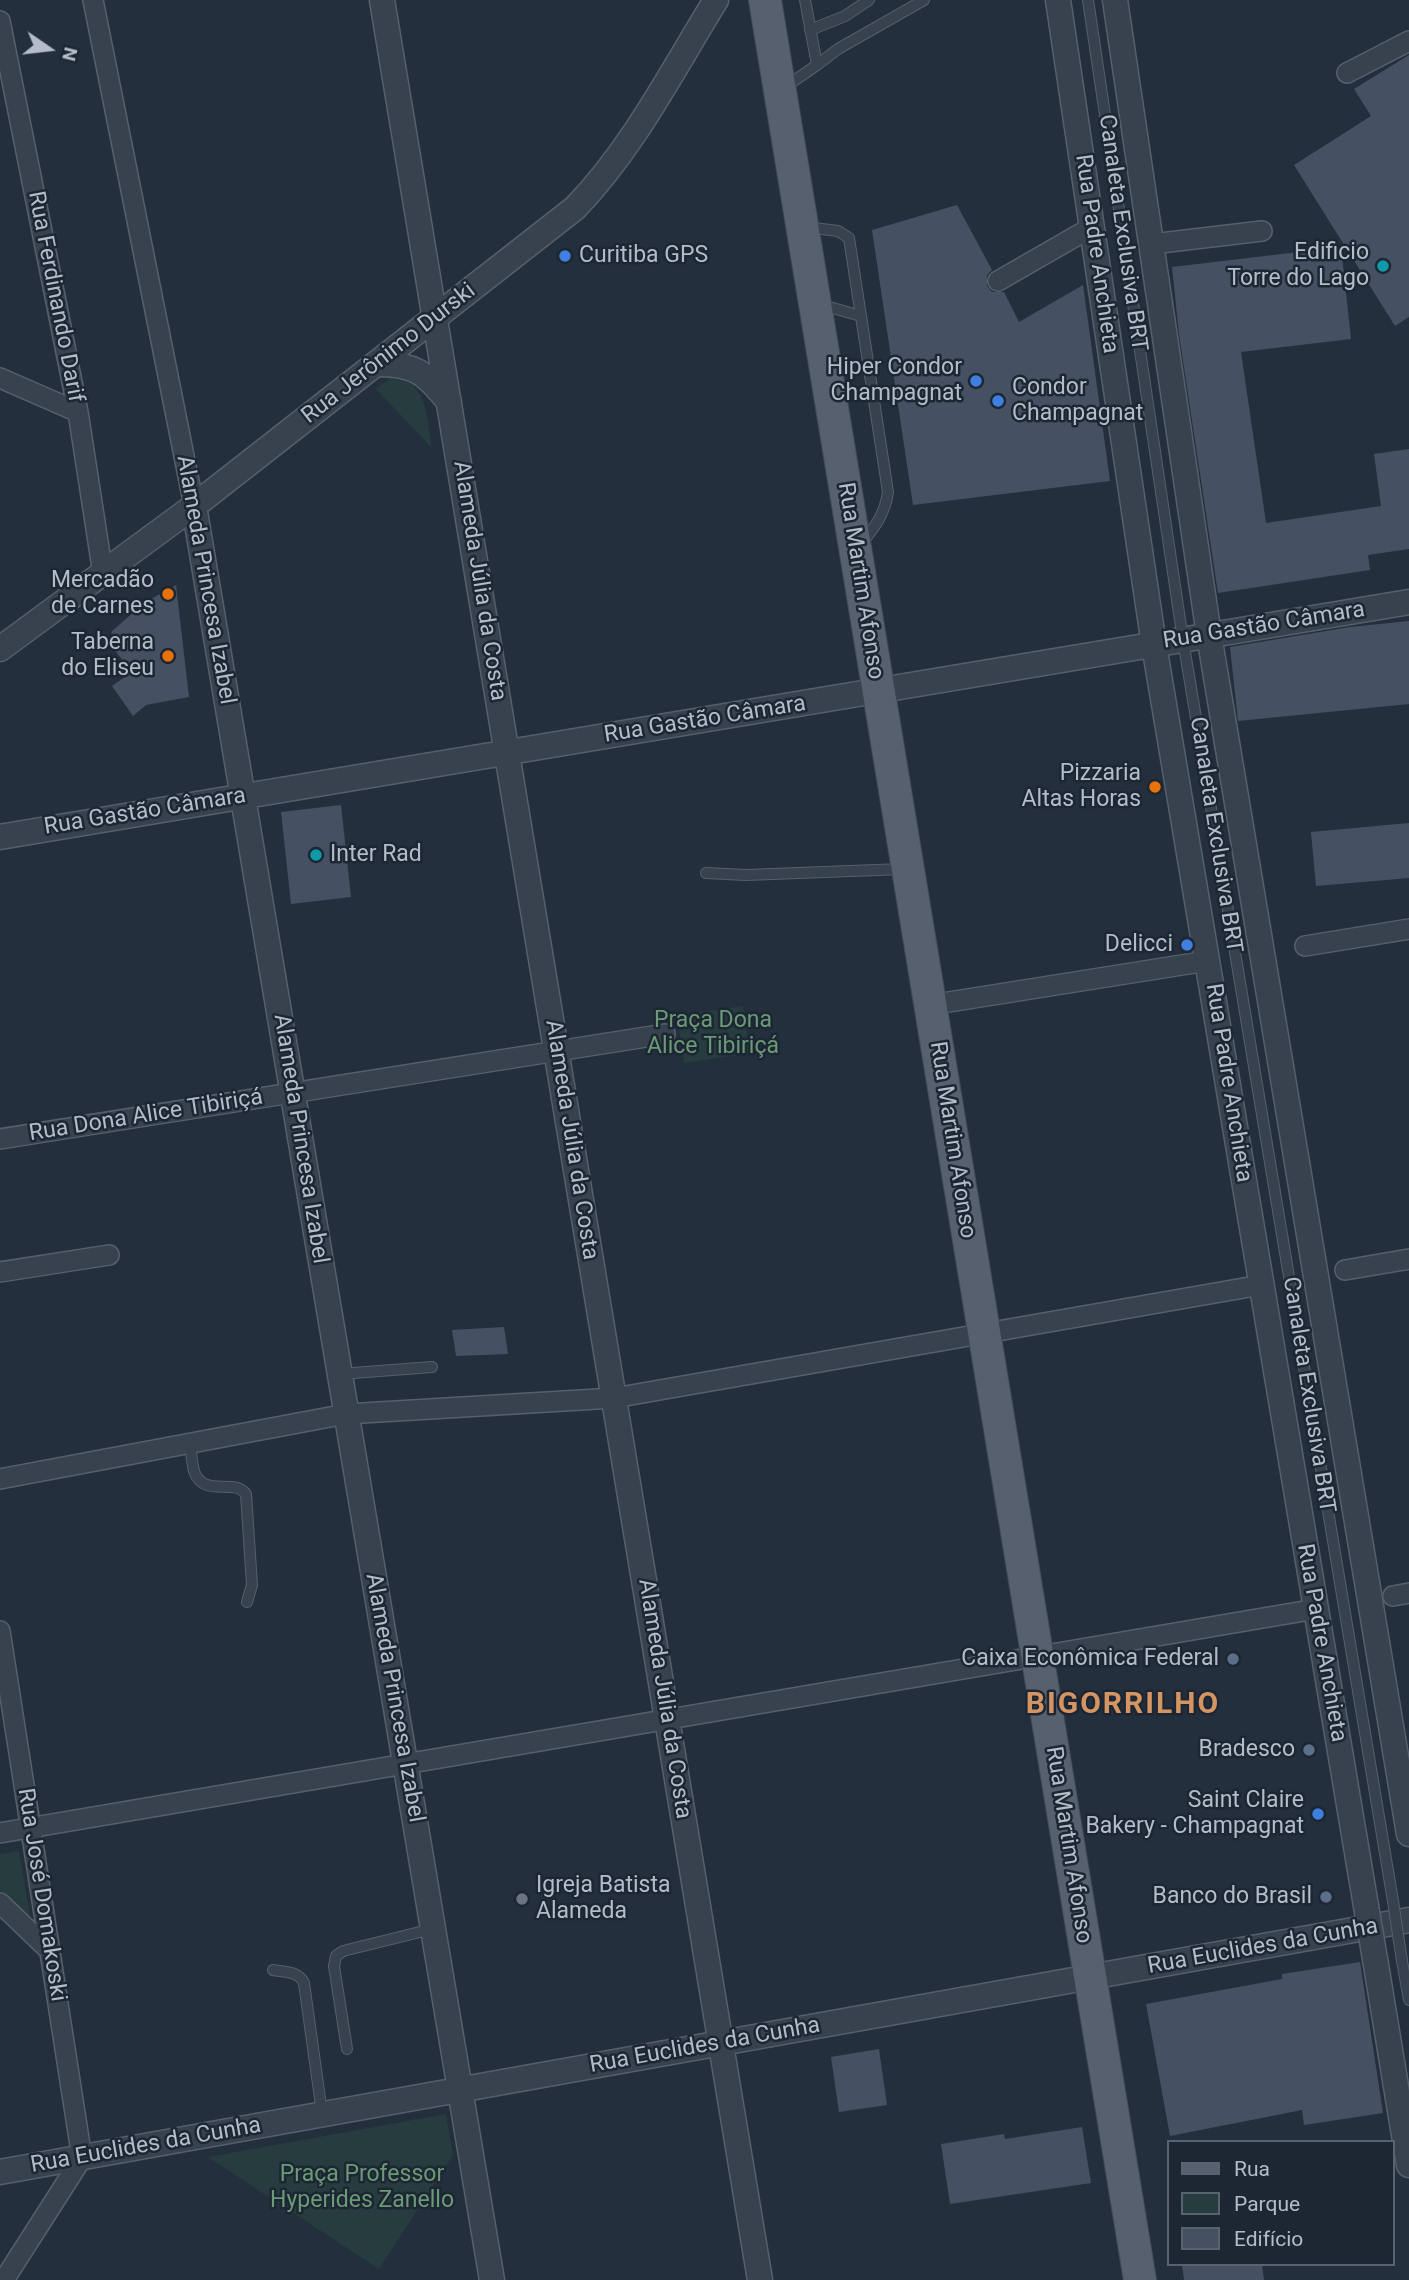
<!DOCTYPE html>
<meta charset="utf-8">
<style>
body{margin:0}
#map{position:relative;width:1409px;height:2280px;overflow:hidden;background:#242f3e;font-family:Roboto,sans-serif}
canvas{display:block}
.legend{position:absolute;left:1167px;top:2140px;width:228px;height:126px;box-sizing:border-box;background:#1d2633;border:2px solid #59626f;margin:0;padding:9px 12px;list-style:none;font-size:21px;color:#b4bcc9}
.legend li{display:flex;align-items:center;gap:14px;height:35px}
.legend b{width:35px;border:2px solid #59626f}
.north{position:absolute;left:14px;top:14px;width:70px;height:70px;-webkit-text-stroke:5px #1d2633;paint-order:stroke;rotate:104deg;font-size:19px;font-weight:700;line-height:28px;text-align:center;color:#b4bcc9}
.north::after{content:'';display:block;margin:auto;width:24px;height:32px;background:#b4bcc9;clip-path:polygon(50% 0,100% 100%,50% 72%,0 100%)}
</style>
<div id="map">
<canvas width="1409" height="2280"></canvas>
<ul class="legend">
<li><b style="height:9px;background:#56606e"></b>Rua</li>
<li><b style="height:19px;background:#263c3f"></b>Parque</li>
<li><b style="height:19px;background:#455162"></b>Edifício</li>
</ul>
<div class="north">N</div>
</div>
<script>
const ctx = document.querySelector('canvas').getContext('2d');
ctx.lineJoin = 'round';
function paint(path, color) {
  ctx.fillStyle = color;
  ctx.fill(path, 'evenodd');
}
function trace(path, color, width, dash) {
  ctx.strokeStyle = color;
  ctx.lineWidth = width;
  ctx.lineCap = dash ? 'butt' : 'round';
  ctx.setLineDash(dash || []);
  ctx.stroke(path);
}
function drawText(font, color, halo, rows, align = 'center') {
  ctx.font = font + ' Roboto,sans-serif';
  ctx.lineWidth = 5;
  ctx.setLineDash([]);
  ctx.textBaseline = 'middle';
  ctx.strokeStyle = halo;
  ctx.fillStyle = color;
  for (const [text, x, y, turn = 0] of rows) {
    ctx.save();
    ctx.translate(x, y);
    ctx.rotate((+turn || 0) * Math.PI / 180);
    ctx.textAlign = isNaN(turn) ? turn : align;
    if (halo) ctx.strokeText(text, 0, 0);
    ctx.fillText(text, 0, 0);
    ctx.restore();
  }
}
const green = new Path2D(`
 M390,378C428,378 427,419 432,448L376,389Z
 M743,1006L750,1053L684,1063L677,1016Z
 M19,1851L31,1920L0,1891V1854Z
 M446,2114L453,2155L379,2269L208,2157Z`);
const building = new Path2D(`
 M1409,55V317L1395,326L1294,165L1371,116L1354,89Z
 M957,205L992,270L987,275V286L992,292H1004L1019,322L1083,285L1110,481L913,505L872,230Z
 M1341,247L1351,339L1241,352L1266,523L1381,506L1374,454L1409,449V549L1368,555L1370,570L1218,593L1179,334L1172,267Z
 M176,585L189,697L146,705L133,716L112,686L132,672L113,648L119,643L111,632L144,603Z
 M1409,621V704L1238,721L1230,647L1350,627Z
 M341,805L351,897L291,904L281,812Z
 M1409,823V878L1316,886L1311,832Z
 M504,1327L508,1354L456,1356L452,1330Z
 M1360,1962L1383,2113L1304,2125L1302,2110L1170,2136L1146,2004L1282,1979V1974Z
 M879,2049L887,2105L839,2112L831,2057Z
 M1082,2127L1091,2183L950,2204L941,2144L1004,2134L1005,2139Z
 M1182,2264H1262L1264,2280H1184Z`);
const service = new Path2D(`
 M1088,0L1183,640L1393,1901
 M810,30L845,16L869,0
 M817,65L838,49L924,0
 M785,87L817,65L805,0
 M806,227L838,231L849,238L888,492C885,514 875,527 861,544
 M822,305L861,316
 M706,873L746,875L903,869
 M340,1374L432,1367
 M190,1443C191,1452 192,1463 194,1471C204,1499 234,1477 246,1494L252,1585L247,1602
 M1402,1961L1409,2000
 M273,1970C284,1972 299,1971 304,1983L322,2113
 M347,2049L334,1966L336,1956L343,1951L432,1929`);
const minor = new Path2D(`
 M93,0L194,506
 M0,21L78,412L103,574
 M1347,73L1409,41
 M1152,244L1262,231
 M998,281L1092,227
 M0,378L78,412
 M1305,946L1409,929
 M930,1005L1207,961
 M0,1139L665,1034
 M1345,1270L1409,1259
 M0,1272L109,1255
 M0,1479L346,1414L614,1398L1261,1285
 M1393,1596L1409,1593
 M0,1631L82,2158L4,2280
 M0,1833L1316,1609
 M0,1903L50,1951`);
const tertiary = new Path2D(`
 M382,0L760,2280
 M1058,0L1154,645L1366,1906
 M1115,0L1209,635L1409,1834
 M376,364C414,363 426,373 449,402
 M194,506L492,2280
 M0,649L194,506L575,208C633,148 672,71 716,0
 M0,837L1409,602
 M1376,1965L1409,2165
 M0,2172L1409,1920`);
const primary = new Path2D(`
 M765,0L1140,2280`);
const serviceBridge = new Path2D(`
 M1393,1901L1402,1961`);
const tertiaryBridge = new Path2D(`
 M1366,1906L1376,1965`);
const markers = [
 [565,256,7,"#3f7fe0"],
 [1383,266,7,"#0f9aa8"],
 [976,381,7,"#3f7fe0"],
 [998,401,7,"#3f7fe0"],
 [168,594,7,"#e8710a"],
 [168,656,7,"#e8710a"],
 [1155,787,7,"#e8710a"],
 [316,855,7,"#0f9aa8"],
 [1187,945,7,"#3f7fe0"],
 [1233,1659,7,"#5c6f8a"],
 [1309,1750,7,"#5c6f8a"],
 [1318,1814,7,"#3f7fe0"],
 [1326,1897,7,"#5c6f8a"],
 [522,1899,7,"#6b7280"]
];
const streetNames = [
 ["Canaleta Exclusiva BRT",1122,233,82],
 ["Rua Padre Anchieta",1096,254,82],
 ["Rua Ferdinando Darif",55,297,79],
 ["Rua Jerônimo Durski",389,354,-38],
 ["Alameda Princesa Izabel",205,580,80],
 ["Alameda Júlia da Costa",479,581,81],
 ["Rua Martim Afonso",860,581,81],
 ["Rua Gastão Câmara",1264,626,-9],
 ["Rua Gastão Câmara",705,720,-9],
 ["Rua Gastão Câmara",145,812,-9],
 ["Canaleta Exclusiva BRT",1215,835,81],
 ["Rua Padre Anchieta",1228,1083,81],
 ["Rua Dona Alice Tibiriçá",146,1116,-9],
 ["Alameda Princesa Izabel",300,1139,81],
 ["Alameda Júlia da Costa",571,1140,81],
 ["Rua Martim Afonso",952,1140,81],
 ["Canaleta Exclusiva BRT",1308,1395,81],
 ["Rua Padre Anchieta",1321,1643,80],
 ["Alameda Princesa Izabel",394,1698,80],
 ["Alameda Júlia da Costa",664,1699,81],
 ["Rua Martim Afonso",1068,1845,81],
 ["Rua José Domakoski",41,1895,81],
 ["Rua Euclides da Cunha",1263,1947,-10],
 ["Rua Euclides da Cunha",705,2046,-10],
 ["Rua Euclides da Cunha",146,2146,-10]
];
const poiNames = [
 ["Edificio",1369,253],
 ["Torre do Lago",1369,279],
 ["Curitiba GPS",579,256,"left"],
 ["Hiper Condor",962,368],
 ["Champagnat",962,394],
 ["Condor",1012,388,"left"],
 ["Champagnat",1012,414,"left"],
 ["Mercadão",154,581],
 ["de Carnes",154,607],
 ["Taberna",154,643],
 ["do Eliseu",154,669],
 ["Pizzaria",1141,774],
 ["Altas Horas",1141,800],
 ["Inter Rad",330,855,"left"],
 ["Delicci",1173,945],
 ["Caixa Econômica Federal",1219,1659],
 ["Bradesco",1295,1750],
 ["Saint Claire",1304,1801],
 ["Bakery - Champagnat",1304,1827],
 ["Igreja Batista",536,1886,"left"],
 ["Alameda",536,1912,"left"],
 ["Banco do Brasil",1312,1897]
];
const parkNames = [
 ["Praça Dona",713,1021],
 ["Alice Tibiriçá",713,1047],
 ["Praça Professor",362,2175],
 ["Hyperides Zanello",362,2201]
];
const districtNames = [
 ["BIGORRILHO",1123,1705]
];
paint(green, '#263c3f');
paint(building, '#455162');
trace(service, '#565f6c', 12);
trace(minor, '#565f6c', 22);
trace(tertiary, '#565f6c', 27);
trace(primary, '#414a57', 34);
trace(service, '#38414e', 10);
trace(minor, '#38414e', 19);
trace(tertiary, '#38414e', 24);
trace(primary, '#56606e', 32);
trace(serviceBridge, '#565f6c', 12, []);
trace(tertiaryBridge, '#565f6c', 27, []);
trace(serviceBridge, '#38414e', 10);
trace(tertiaryBridge, '#38414e', 24);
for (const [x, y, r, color] of markers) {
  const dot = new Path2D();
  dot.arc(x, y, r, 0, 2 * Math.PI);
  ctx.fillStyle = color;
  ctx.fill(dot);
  trace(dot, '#1d2633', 2.5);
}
drawText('23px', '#b4bcc9', '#1d2633', streetNames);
drawText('23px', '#b4bcc9', '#1d2633', poiNames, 'right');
drawText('23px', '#6b9a76', '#1d2633', parkNames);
ctx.letterSpacing = '2px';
drawText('bold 30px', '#d59563', '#1d2633', districtNames);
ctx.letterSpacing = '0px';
</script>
